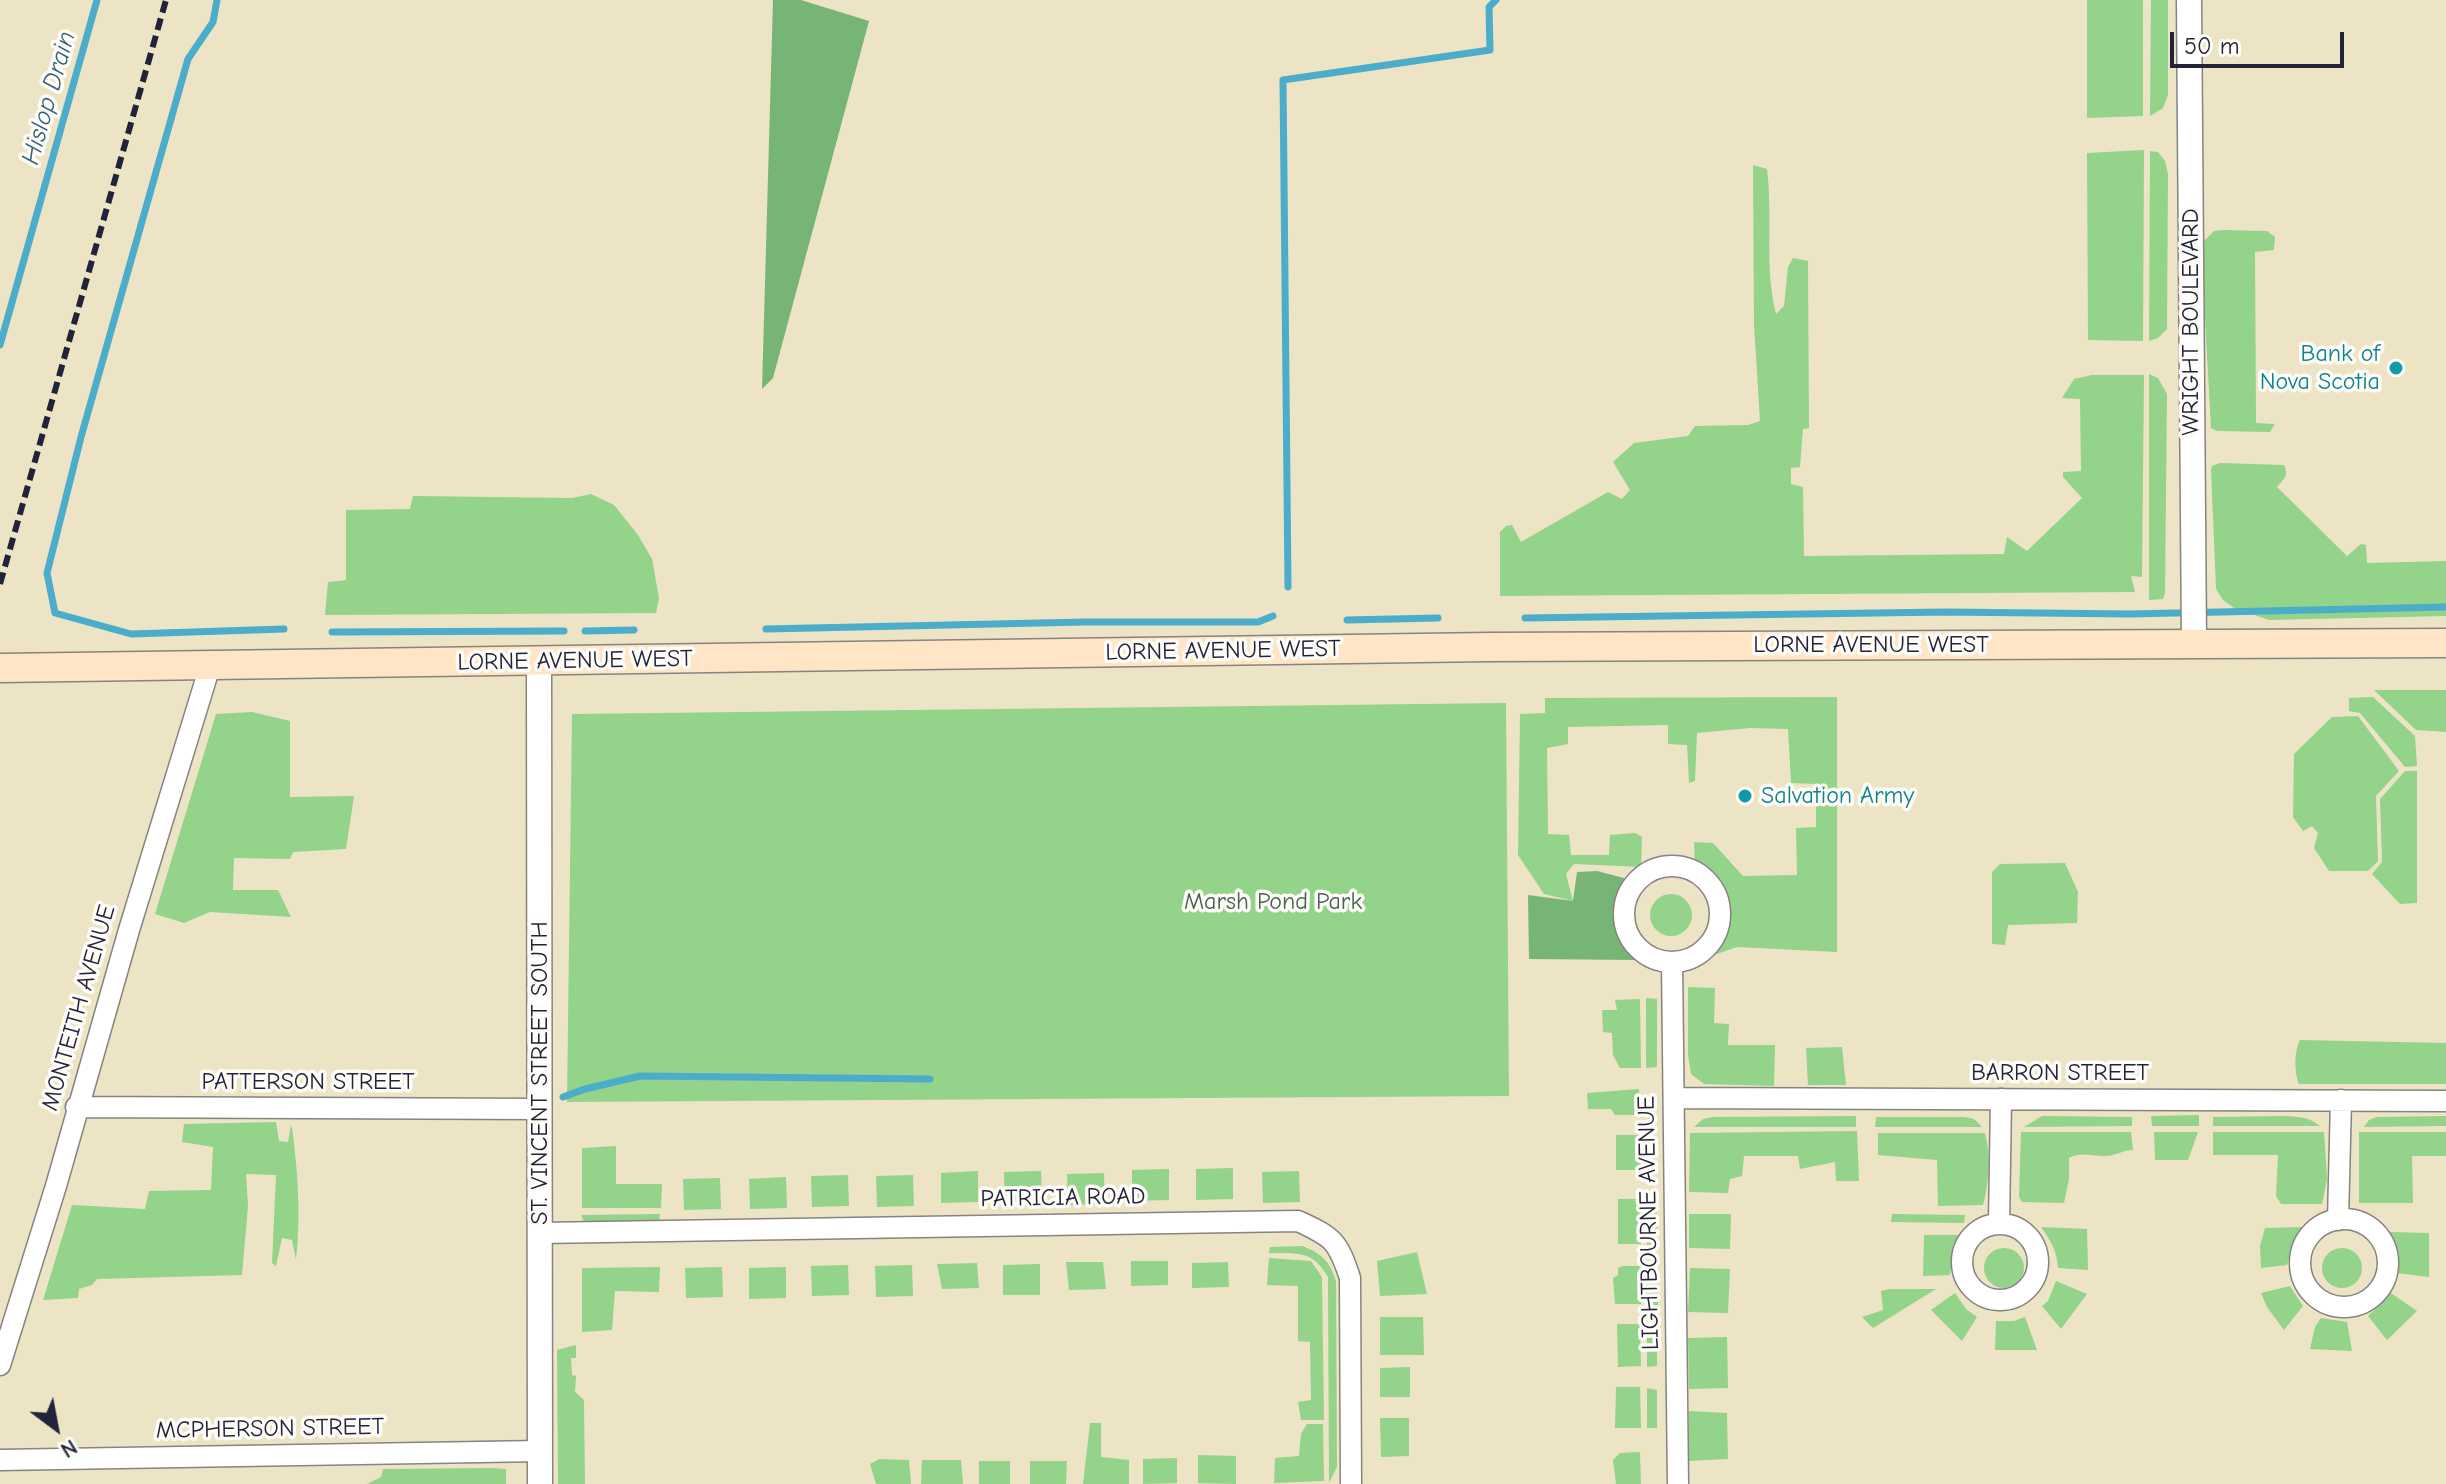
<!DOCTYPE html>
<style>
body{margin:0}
#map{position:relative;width:2446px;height:1484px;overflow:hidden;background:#ece4c4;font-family:"Comic Neue",sans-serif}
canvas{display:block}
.north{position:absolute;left:16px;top:1388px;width:80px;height:80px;-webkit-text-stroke:6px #fdfcf7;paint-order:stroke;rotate:148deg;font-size:22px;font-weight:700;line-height:32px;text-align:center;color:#22223b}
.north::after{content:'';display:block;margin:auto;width:28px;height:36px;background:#22223b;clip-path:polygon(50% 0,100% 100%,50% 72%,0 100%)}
.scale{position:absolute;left:2170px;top:32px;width:174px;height:36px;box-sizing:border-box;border:4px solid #22223b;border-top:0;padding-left:10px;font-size:24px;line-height:28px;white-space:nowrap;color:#22223b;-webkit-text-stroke:6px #fdfcf7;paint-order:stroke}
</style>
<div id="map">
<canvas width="2446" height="1484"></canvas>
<div class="north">N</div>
<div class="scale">50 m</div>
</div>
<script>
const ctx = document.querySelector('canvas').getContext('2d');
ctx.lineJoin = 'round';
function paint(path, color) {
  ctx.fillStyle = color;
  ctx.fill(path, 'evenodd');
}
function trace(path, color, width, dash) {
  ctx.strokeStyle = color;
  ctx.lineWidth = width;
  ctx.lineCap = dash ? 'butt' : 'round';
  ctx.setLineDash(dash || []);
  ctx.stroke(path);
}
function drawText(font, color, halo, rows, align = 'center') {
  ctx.font = font + ' "Comic Neue",sans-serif';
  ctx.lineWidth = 7;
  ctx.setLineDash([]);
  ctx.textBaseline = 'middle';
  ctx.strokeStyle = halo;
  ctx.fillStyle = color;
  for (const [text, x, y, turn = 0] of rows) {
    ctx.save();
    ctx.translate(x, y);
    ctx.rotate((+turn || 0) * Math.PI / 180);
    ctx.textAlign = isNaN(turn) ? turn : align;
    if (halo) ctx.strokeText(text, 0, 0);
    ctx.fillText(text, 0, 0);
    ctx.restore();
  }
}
const green = new Path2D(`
 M2087,0H2143V116L2087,118Z
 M2151,0H2168V95L2163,108L2150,116Z
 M2144,150L2143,341L2088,340L2087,153Z
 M2150,151L2158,152L2165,161L2168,174L2167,329L2158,338L2149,341Z
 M1753,165L1767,169C1773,217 1764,266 1776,314L1784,306L1788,267L1793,258L1808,261L1809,428L1803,429L1800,467L1791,468V484L1803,487L1804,556L2004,554L2007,537L2027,551L2082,498L2063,477V472L2081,471L2080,399L2062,398L2074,379L2092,375H2144L2142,577L2131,576L2135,592L1500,596V532L1506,526L1512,525L1521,542L1608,492L1622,499L1630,490L1613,462L1634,443L1688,436L1695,426L1748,425L1760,421L1754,324Z
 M2222,230L2267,231L2275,237L2274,250L2255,252L2256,423L2275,424L2270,432L2217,431L2211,428L2204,300V241L2214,231Z
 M2149,374L2158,378L2167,394L2165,593L2163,599L2149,600Z
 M2220,463L2284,465C2289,476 2284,479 2277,487L2347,556L2361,544L2366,545L2367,563L2446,561V616L2269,620L2234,608L2223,600L2216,589L2211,470L2212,466Z
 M591,494L614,505L638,535L652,559L659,598L656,613L325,615L328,582L346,580V510L410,509L413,496L572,498Z
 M2374,690H2446V732L2416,730Z
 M1837,697V952L1737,947L1705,958C1734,926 1733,889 1695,866L1694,842L1713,843L1743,876L1797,875L1796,828L1816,827V784L1791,783L1788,729L1750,728L1697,733L1695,781L1689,783L1687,745L1668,744V725L1568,727V744L1547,748L1548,834L1569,835L1571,855H1609L1610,835L1635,833L1642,837L1641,867L1574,864L1566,874L1573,901L1544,894L1518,855L1520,714L1545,713V698Z
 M2373,697L2415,736L2417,766L2405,767L2360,713L2349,711V698Z
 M1506,703L1509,1096L567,1102L572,714Z
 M252,712L290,721V797L354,796L346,849L293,852L290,859L234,858L233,890H278L291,917L210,912L184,923L155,914L216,714Z
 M2358,716L2399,771L2376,796L2378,861L2368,871H2329L2314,848L2318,833L2312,826L2303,831L2293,817L2294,754L2332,717Z
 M2405,771H2417V903L2400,904L2372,874L2382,862L2380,799Z
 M2065,863L2078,892L2077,923L2008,925L2005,945L1992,944V872L2000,864Z
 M1650 915a21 21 0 1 1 42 0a21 21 0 1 1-42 0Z
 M1688,987L1715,988L1714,1023L1729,1024L1728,1045H1775L1774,1086L1704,1084L1691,1074L1688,1055Z
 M1646,998L1657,999V1067L1646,1068Z
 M1640,999L1641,1068H1620L1613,1055L1612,1033L1603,1032L1602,1010H1617L1615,1000Z
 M2300,1040L2446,1043V1084H2299C2294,1073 2294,1051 2300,1040Z
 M1842,1047L1846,1085H1808L1806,1048Z
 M1639,1089L1640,1115H1615L1611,1109H1588L1587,1093Z
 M2199,1115V1126H2152L2151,1116Z
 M1856,1116V1127H1694L1703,1119L1712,1117Z
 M2042,1116L2132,1117V1126L2024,1127Z
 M2285,1116C2300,1117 2309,1117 2320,1126H2213V1117Z
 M2446,1116V1126L2364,1127L2369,1120L2377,1117Z
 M1876,1117H1965L1974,1119L1982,1127H1875Z
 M276,1122L279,1141L288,1142L291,1125L292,1128C298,1171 301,1217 296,1260L292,1240L282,1238L276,1266L272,1263L276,1175L246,1174L248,1206L242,1275L97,1279L92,1285L79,1289L78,1298L43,1300L72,1205L145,1209L149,1191L211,1190L213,1147L182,1142L184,1124Z
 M1857,1131L1859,1181H1836L1835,1162L1800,1169L1798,1156H1744L1742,1176L1730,1179L1728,1193L1689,1192L1690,1133Z
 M2021,1132H2131L2133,1150C2123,1150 2117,1155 2107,1156C2094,1157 2081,1151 2069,1158V1179L2064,1203L2022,1202L2019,1197Z
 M2154,1132H2198L2188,1160H2155Z
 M2213,1132H2324L2327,1179L2322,1204H2281L2276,1196L2278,1155H2213Z
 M2359,1132H2446V1156H2412L2413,1203H2359Z
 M1878,1133H1985C1991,1154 1989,1184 1983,1205L1938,1206L1937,1160L1878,1155Z
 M1616,1135H1641V1170H1616Z
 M616,1146V1184H662L661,1208H582V1148Z
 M1233,1168V1199L1196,1200V1169Z
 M1169,1169V1200L1132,1201V1170Z
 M978,1171V1202L941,1203V1173Z
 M1041,1171L1042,1202H1005L1004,1172Z
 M1299,1171L1300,1202L1263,1203L1262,1172Z
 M1104,1173L1105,1204L1068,1205L1067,1174Z
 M848,1175L849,1206L812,1207L811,1176Z
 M913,1175L914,1206L877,1207L876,1176Z
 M786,1177L787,1208L750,1209L749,1179Z
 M720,1178L721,1209L684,1210L683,1179Z
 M1618,1199H1641V1244H1618Z
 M1656,1199L1658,1244L1647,1245L1646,1200Z
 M660,1214L659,1222H584L581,1215Z
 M1689,1214H1731L1730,1249L1689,1248Z
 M1892,1214L1965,1215L1964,1223L1891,1222Z
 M2041,1227L2087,1229L2088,1270L2058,1268C2057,1251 2051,1241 2041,1227Z
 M2305,1227L2295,1240L2287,1265L2261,1268L2260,1246L2265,1228Z
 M2390,1232L2429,1233V1277L2397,1273L2393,1250L2385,1235Z
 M1924,1235H1960L1953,1249L1950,1275L1923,1276Z
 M1302,1246C1321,1253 1330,1261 1336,1281L1337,1467L1329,1483L1328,1277C1311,1249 1299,1254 1269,1253L1270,1247Z
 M2322 1268a20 20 0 1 1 40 0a20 20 0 1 1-40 0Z
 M1984 1268a20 20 0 1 1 40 0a20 20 0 1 1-40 0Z
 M1417,1252L1427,1294L1380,1296L1377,1261Z
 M1269,1258L1311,1261L1322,1277L1324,1420H1301L1298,1402L1311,1400L1310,1342L1298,1341V1286L1267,1285Z
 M1131,1261H1168V1285L1131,1286Z
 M1066,1262H1103L1106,1289L1069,1290Z
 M1228,1262L1229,1287L1192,1288V1263Z
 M977,1263L979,1288L942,1289L937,1264Z
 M1040,1264V1295H1003V1265Z
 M848,1265L849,1295L812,1296L811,1266Z
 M912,1265L913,1296L876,1297L875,1266Z
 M1646,1265L1657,1267L1658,1306L1646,1305Z
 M1623,1266H1640L1641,1304H1615L1613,1278L1618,1275V1268Z
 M660,1267L659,1292L615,1291L612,1330L582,1332V1268Z
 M722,1267L723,1297L686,1298L685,1268Z
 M786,1267V1298L749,1299V1268Z
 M1690,1268L1730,1269L1728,1313L1688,1312Z
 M2056,1281L2087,1294L2061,1329L2042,1306L2048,1301Z
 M2290,1286L2303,1306L2284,1330L2267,1307L2261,1293Z
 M1890,1289H1936L1873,1328L1862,1317L1883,1310L1881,1291Z
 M1955,1293L1966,1309L1977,1317L1962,1341L1931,1310Z
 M2391,1293L2417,1311L2387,1340L2368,1316Z
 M1380,1317H1423L1424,1355H1380Z
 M2025,1317L2037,1350H1995L1996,1321H2014Z
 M2321,1318L2347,1322L2352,1351L2310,1349L2315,1327Z
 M1647,1323L1657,1324V1366L1647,1367Z
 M1617,1324H1640L1641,1366L1618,1367Z
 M1727,1337L1728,1388L1689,1389L1688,1338Z
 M576,1345V1358H571L572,1375L576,1376L575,1392L584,1400L585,1484H558L557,1350Z
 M1410,1367V1397H1380V1368Z
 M1616,1387H1640L1641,1428H1615Z
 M1647,1388L1657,1390V1428H1647Z
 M1689,1411L1727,1413L1728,1459L1688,1461Z
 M1380,1418H1409V1456L1381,1457Z
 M1090,1423H1101V1457L1129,1460V1484H1083Z
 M1307,1424H1323L1324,1481L1274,1483L1275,1458L1299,1456L1301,1434Z
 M1640,1452L1641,1484H1616L1613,1460L1620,1453Z
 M1198,1455L1236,1456V1484L1198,1483Z
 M1177,1458V1483L1143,1484V1459Z
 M879,1459L909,1460L911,1484H876L870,1464Z
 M922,1460H961L963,1484H921Z
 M979,1461H1010V1484H979Z
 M1030,1461H1067L1066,1484H1030Z
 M491,1468L506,1469V1484H367L381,1477L383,1469Z`);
const forest = new Path2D(`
 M773,0H801L869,21L773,378L762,389Z
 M1597,871L1624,878L1619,922L1637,960L1529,959L1528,895L1573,901L1577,872Z`);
const stream = new Path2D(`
 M217,0L213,22L188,59L81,437L47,573L55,613L131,634L284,629
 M0,345L97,0
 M1288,587L1283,80L1490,50L1489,7L1496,0
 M1525,618L1945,612L2130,614L2446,607
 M1347,620L1438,618
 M766,629L1085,622H1258L1273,616
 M585,631L634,630
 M332,632L564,631
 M563,1097L585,1089L640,1076L930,1079`);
const minor = new Path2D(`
 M1624 914a48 48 0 1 1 96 0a48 48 0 1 1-96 0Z
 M1672,962L1678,1484
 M1674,1098L2446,1101
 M76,1107L540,1109
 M2300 1263a44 44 0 1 1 88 0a44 44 0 1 1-88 0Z
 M2338,1220L2341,1100
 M1962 1262a38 38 0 1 1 76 0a38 38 0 1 1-76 0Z
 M1999,1224L2001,1099
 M540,1233L1298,1221C1333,1237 1338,1241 1350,1278L1351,1484
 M0,1365L56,1186L129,930L210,666
 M0,1460L540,1451`);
const tertiary = new Path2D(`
 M2189,0L2194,643
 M539,661L540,1484`);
const secondary = new Path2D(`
 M0,668L1490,647L2446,643`);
const rail = new Path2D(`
 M0,584L166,0`);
const markers = [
 [2396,368,8,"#0f9aa8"],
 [1745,796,8,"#0f9aa8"]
];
const streetNames = [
 ["WRIGHT BOULEVARD",2191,322,-90],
 ["LORNE AVENUE WEST",1871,645],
 ["LORNE AVENUE WEST",1223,651,-1],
 ["LORNE AVENUE WEST",575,661,-1],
 ["MONTEITH AVENUE",79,1008,-74],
 ["ST. VINCENT STREET SOUTH",540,1073,-90],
 ["BARRON STREET",2060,1073],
 ["PATTERSON STREET",308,1082],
 ["PATRICIA ROAD",1063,1198,-1],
 ["LIGHTBOURNE AVENUE",1649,1223,-91],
 ["MCPHERSON STREET",270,1429,-1]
];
const cultureNames = [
 ["Bank of",2380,354],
 ["Nova Scotia",2380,382],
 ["Salvation Army",1761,796,"left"]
];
const parkNames = [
 ["Marsh Pond Park",1273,902]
];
const waterNames = [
 ["Hislop Drain",49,98,-74]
];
paint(green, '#93d38a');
paint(forest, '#76b576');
trace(stream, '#4badca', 7);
trace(minor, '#878380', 23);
trace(tertiary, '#878380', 27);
trace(secondary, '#878380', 31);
trace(minor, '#fff', 20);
trace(tertiary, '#fff', 24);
trace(secondary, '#fde5c5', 28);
trace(rail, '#22223b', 6, [12, 6]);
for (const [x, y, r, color] of markers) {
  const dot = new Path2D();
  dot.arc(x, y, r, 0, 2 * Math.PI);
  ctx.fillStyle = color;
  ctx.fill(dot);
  trace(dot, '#fdfcf7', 3);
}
drawText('24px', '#22223b', '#fdfcf7', streetNames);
drawText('24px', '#0d838f', '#fdfcf7', cultureNames, 'right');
drawText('24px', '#4a6057', '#fdfcf7', parkNames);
drawText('italic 26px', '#34617b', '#fdfcf7', waterNames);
</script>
